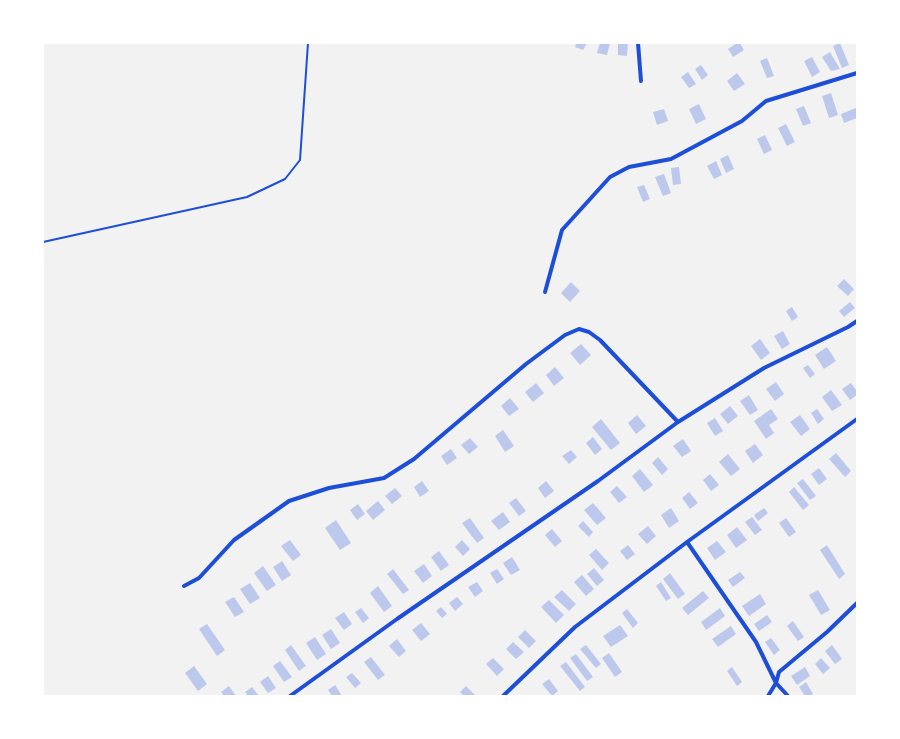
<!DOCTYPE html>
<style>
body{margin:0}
#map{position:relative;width:900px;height:739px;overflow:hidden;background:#f2f2f2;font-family:"Source Serif 4",serif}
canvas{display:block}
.frame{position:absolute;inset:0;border:44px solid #fff;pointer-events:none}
</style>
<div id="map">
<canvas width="900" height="739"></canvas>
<div class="frame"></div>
</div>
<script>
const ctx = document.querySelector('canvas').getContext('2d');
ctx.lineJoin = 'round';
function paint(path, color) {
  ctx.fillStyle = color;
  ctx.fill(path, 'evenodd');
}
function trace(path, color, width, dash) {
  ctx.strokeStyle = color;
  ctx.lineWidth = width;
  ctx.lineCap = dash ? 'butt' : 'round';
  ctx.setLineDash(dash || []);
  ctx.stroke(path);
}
const building = new Path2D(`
 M576,43H587L583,50L575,47Z
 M600,43H610L607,55L597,53Z
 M618,43H628L627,56L618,55Z
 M737,43H740L744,50L733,57L728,49Z
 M840,43L849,65L842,68L833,46Z
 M830,52L840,69L831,71L822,57Z
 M812,57L820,72L812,77L804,61Z
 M767,58L774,76L767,78L760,61Z
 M701,65L708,75L702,80L695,69Z
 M688,72L696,84L689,88L681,77Z
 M737,73L745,84L734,91L727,81Z
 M831,93L838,115L829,118L822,96Z
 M699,104L706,119L696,124L689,109Z
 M804,106L811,123L803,126L796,109Z
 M856,108L857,118L844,123L841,114Z
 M664,109L668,121L657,125L653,112Z
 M786,124L795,142L787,146L778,128Z
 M765,135L772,150L764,154L757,139Z
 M728,155L734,169L726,173L720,159Z
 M716,161L722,175L714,179L707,166Z
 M679,167L681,184L673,185L671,168Z
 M664,174L671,193L663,196L655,177Z
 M644,185L650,199L643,202L637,187Z
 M844,279L854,289L848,296L837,286Z
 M571,282L580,291L570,302L561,293Z
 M850,302L855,308L844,317L839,311Z
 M792,307L798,317L792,321L786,311Z
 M783,331L790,344L782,349L774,336Z
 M760,339L770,353L761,360L751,346Z
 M581,344L591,355L580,365L570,353Z
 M827,347L836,361L824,369L815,355Z
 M808,365L815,374L810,378L803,368Z
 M555,367L564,378L554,386L546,375Z
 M776,382L784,394L775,401L766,389Z
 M536,383L544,393L533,402L525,392Z
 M851,383L857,391V395L850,400L842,389Z
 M831,390L842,405L832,411L822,397Z
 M749,395L758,410L750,415L740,401Z
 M510,398L519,409L509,416L501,406Z
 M730,406L738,416L728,424L720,414Z
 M771,409L778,419L769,425L774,433L766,439L754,421Z
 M817,409L824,419L818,424L811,413Z
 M637,415L646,426L636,434L628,423Z
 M800,415L810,429L801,436L790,422Z
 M715,418L723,431L715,436L707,423Z
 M601,419L620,443L611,450L592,427Z
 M503,430L514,446L505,452L495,436Z
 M593,437L602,449L595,455L586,443Z
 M470,438L478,447L469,454L461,445Z
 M683,439L691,451L682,457L673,446Z
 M755,444L763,455L753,463L745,451Z
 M451,449L457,458L447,465L441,456Z
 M571,450L577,457L569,464L562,456Z
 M836,453L851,471L845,477L829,459Z
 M728,454L740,469L731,476L719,462Z
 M658,457L668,469L662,475L652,463Z
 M819,468L827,479L819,485L811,474Z
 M640,469L653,485L644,492L632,476Z
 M710,474L719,485L711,491L703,480Z
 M803,479L816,496L810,500L797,483Z
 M422,481L429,491L420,497L414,487Z
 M546,481L554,491L545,498L538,488Z
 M617,486L627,497L619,503L610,492Z
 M794,487L809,505L803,510L789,492Z
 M395,488L402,496L392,504L385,496Z
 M689,492L698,503L690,509L682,498Z
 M516,498L526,511L519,516L509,503Z
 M378,501L385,510L373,520L366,511Z
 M593,503L606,518L597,525L584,510Z
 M358,504L365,514L357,520L350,510Z
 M671,508L679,521L669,528L661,515Z
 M764,508L768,513L758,521L754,515Z
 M503,512L510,522L499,530L491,521Z
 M752,517L762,530L755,535L745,522Z
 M470,518L484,538L477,543L462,523Z
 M786,518L796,532L789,537L779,523Z
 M336,520L351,543L340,550L325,528Z
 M583,521L593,532L589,537L578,526Z
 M648,526L656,536L647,544L638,534Z
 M737,527L747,540L736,548L727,535Z
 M552,529L562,541L555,547L545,535Z
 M290,540L301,555L293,561L281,546Z
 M462,540L470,549L463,556L455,547Z
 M717,541L726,552L715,560L707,548Z
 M628,545L635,554L627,560L620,551Z
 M827,545L845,574L839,579L820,550Z
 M596,549L609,563L602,570L589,555Z
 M439,551L449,565L441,571L431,557Z
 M512,557L520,570L511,575L503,563Z
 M282,561L291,575L282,581L273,567Z
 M424,564L432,576L423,583L414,571Z
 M263,566L276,585L267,591L254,573Z
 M594,568L604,580L597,586L587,574Z
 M393,569L409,590L403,594L387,574Z
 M497,569L504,579L497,584L490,573Z
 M740,572L745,578L733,587L728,580Z
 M670,573L685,594L678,599L663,579Z
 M582,575L594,589L586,596L574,582Z
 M477,582L483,591L475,597L468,587Z
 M661,582L671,598L666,601L656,586Z
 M250,583L260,598L250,604L240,589Z
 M378,586L392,606L384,612L370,593Z
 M562,590L576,604L569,611L554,597Z
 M818,590L830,610L821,615L809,595Z
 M703,591L709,598L688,615L682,608Z
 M760,594L766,604L749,616L742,606Z
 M234,597L244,612L235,617L225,602Z
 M457,597L463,604L455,611L449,603Z
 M549,600L564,615L556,623L541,607Z
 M441,607L447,614L442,618L436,611Z
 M361,608L369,618L363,623L355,612Z
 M720,608L725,616L706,630L701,622Z
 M627,609L638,623L633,628L622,613Z
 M344,612L352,624L344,630L335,618Z
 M767,615L772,622L759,631L754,624Z
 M793,621L804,637L798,641L787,626Z
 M421,623L430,634L421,641L412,630Z
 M207,624L225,650L217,656L199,629Z
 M620,625L628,636L611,647L603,636Z
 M731,626L736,634L718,647L712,639Z
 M331,629L340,643L331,649L322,635Z
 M525,630L536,641L529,648L518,637Z
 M315,637L326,654L317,660L306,643Z
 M771,638L780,650L774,655L765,642Z
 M397,639L406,651L399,657L389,646Z
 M513,642L524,652L516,659L506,649Z
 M291,645L306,666L299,671L285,650Z
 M586,645L601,664L596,668L580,649Z
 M832,645L842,659L835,664L825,651Z
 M609,653L622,672L615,677L602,658Z
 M576,654L593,677L587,681L570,658Z
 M371,657L385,675L378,680L364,662Z
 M493,658L504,669L497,676L486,664Z
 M821,658L830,668L823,674L815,664Z
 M280,661L292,677L284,682L273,666Z
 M566,662L585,687L580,691L560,666Z
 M194,666L207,684L198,691L185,673Z
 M732,667L742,682L737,686L727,671Z
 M805,667L810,676L797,685L791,676Z
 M352,673L361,683L355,688L346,677Z
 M268,676L276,688L268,693L260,682Z
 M549,679L558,691L552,696L542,684Z
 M806,682L813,694L810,696H805L799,687Z
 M335,685L342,696H332L328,690Z
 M229,686L236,696H224L221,692Z
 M466,686L476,696H464L460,692Z
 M252,687L259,696H248L245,692Z`);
const service = new Path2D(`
 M43,242L247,197L285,179L300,160L308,43`);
const minor = new Path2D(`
 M638,43L641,81
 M545,292L562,230L610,177L629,167L671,159L742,121L766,101L857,73
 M687,542L756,642L776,683L788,696
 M184,586L199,578L234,540L289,501L329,488L384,478L414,459L526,364L565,335L579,329L589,332L600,340L678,422
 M290,696L397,619L598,481L678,422L764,368L848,327L857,321
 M503,696L575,627L687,542L857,419
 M768,696L776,683L779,672L827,632L857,603`);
paint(building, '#bdc9ec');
trace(service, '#1d4ed8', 2);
trace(minor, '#1d4ed8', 4);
</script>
